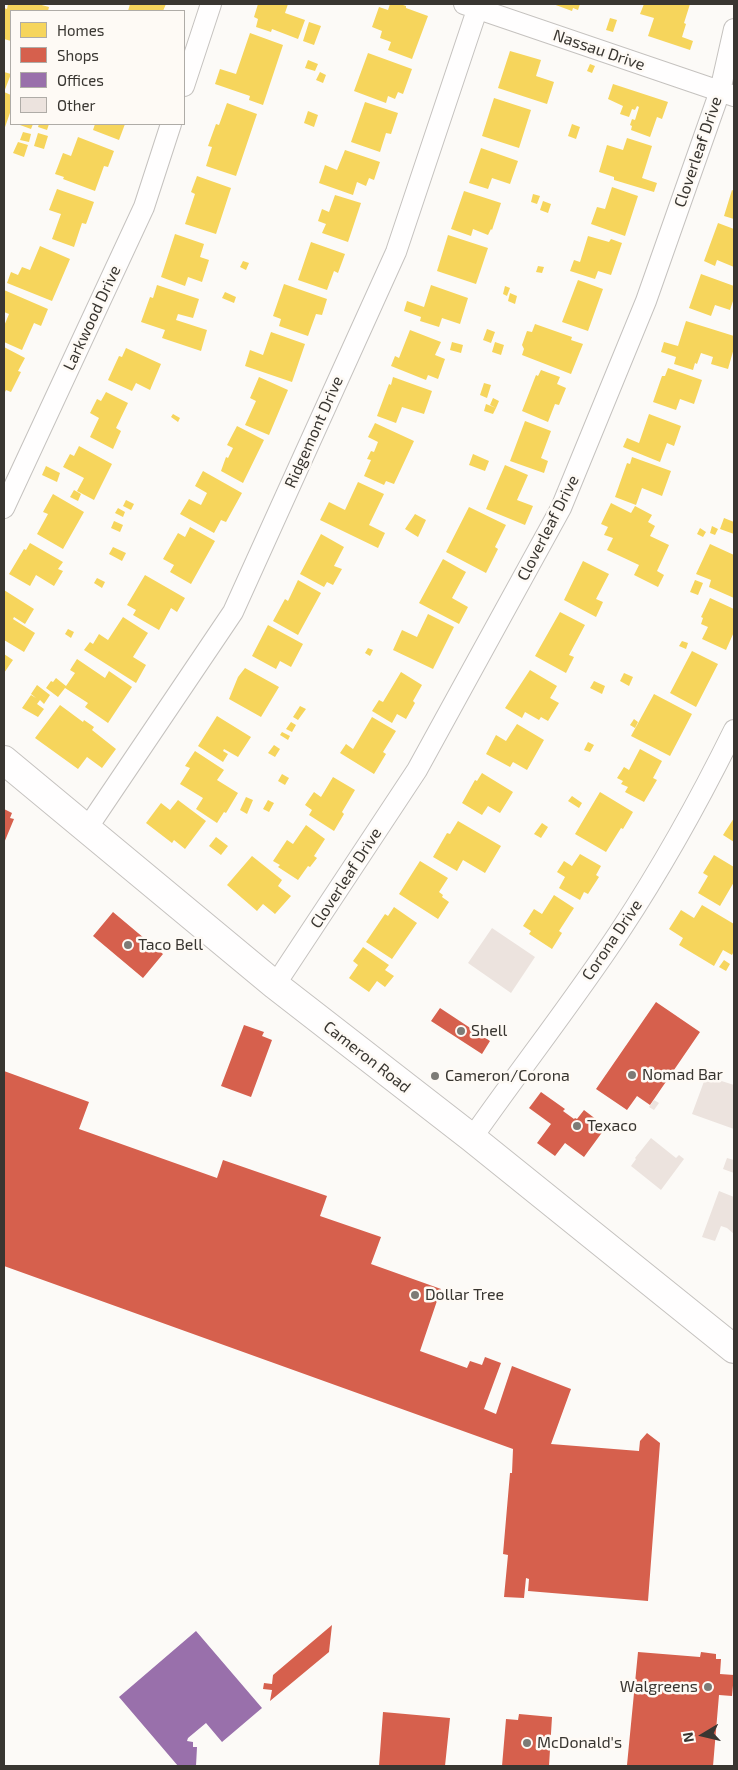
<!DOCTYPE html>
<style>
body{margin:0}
#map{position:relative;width:738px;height:1770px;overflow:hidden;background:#fcfaf7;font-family:"Exo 2",sans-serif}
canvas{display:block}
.frame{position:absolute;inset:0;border:5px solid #393631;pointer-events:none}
.legend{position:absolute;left:10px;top:10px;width:175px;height:115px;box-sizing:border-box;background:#fefaf5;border:1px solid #afaca7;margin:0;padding:6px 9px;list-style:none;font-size:15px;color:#393631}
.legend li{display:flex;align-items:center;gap:10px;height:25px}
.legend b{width:25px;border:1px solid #afaca7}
.north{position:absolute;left:678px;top:1710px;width:50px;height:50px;-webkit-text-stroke:4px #fefaf5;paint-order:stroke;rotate:261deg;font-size:14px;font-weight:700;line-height:20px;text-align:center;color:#393631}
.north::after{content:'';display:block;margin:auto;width:18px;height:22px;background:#393631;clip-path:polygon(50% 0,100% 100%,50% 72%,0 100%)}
</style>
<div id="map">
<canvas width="738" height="1770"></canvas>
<div class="frame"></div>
<ul class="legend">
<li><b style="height:14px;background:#f6d55c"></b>Homes</li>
<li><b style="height:14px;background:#d6604d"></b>Shops</li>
<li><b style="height:14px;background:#9970ab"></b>Offices</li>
<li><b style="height:14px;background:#ece3de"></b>Other</li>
</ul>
<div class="north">N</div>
</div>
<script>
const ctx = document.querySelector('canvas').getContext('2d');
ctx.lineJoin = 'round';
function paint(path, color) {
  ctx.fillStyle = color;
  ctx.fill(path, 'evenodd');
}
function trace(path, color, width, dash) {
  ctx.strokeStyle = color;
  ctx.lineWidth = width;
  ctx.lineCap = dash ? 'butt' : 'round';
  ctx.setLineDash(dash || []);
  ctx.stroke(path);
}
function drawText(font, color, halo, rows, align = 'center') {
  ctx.font = font + ' "Exo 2",sans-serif';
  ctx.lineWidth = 5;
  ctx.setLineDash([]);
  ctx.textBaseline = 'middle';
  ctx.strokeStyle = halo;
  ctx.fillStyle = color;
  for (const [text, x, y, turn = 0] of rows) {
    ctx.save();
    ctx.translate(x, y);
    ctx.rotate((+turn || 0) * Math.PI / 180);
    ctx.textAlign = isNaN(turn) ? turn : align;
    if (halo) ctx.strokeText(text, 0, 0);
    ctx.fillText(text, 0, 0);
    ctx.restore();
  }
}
const homes = new Path2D(`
 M8,4H38L49,7L48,11H11V41L4,39V8L7,9Z
 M130,4H166L163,11H128Z
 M258,4H288L285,13L305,20L298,39L272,29L271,32L256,27L258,19L254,17Z
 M390,4H400L406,6V8L428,16L412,59L388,50L391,42L380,38L382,31L372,27L379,7L388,10Z
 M553,4H580L578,10L573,8L572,11Z
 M644,4H690L684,23L686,24L682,37L693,41L690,50L648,36L654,18L640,14Z
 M610,18L617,20L613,32L606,30Z
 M309,22L321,26L314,45L303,41Z
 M250,33L283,45L263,105L249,100L250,96L215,84L220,69L236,74Z
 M510,51L541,60L536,76L554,82L547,104L498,88Z
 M368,53L412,69L403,94L398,92L395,99L388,96L386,103L354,91Z
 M308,60L318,64L315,71L305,68Z
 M590,64L595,66L592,73L587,71Z
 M4,72L11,74L4,92Z
 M320,72L326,75L323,83L316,80Z
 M613,84L668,102L662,119L657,117L650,137L631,130L632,126L630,125L632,119L635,120L639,107L637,106L635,110L632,109L629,117L620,114L623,106L608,99Z
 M4,92L11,95V110L4,130Z
 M494,98L531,110L519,148L482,136Z
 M365,102L398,113L391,134L386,133L380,152L351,142Z
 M227,103L257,114L236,176L206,166L212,147L208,146L216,124L219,125Z
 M308,111L318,115L314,127L304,123Z
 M21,124H33L31,129L20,125Z
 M39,124H49L47,130L38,127Z
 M95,124H125L119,140L93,130Z
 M572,124L580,127L576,139L568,136Z
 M23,132L31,134L29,142L20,140Z
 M38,133L48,136L44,149L34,146Z
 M78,137L114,151L108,167L104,166L95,191L63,179L64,177L55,174L63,153L71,156Z
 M627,138L652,146L642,178L657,183L654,192L614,180V177L599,172L607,145L623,150Z
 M18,142L28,145L24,157L13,153Z
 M481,148L518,161L510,184L492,178L488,189L469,183Z
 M345,150L380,162L374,180L369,178L366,186L357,182L353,195L319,183L325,165L337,170Z
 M197,176L231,188L216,234L185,224L195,194L191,192Z
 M612,187L638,196L625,236L591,224L597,207L605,209Z
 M57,189L94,202L86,224L82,223L74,247L52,239L61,214L49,210Z
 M732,190L734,191V219L724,216Z
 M464,191L501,203L492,230L491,229L488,235L473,229L471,236L451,229Z
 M533,194L540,196L537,204L531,202Z
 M335,195L361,203L348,242L322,233L326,224L318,221L322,209L329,212Z
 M543,201L551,204L548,213L540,210Z
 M718,223L734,229V267L717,260L715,266L704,261Z
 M175,234L204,244L200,257L209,260L202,282L188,277L185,286L161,277Z
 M448,235L488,248L476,284L437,271Z
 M588,236L609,242L611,239L622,243L611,275L598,271L595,279L570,271L574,260L580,262Z
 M311,242L345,254L338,273L334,271L327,290L298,280Z
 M40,246L70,259L52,301L7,283L11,272L18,275L22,267L30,270Z
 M243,261L249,263L246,270L240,267Z
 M538,266L544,267L542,273L536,272Z
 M701,274L734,286V298L730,310L715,305L711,316L689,308Z
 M578,280L603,289L588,331L562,322Z
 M284,284L327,299L322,315L316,314L308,336L279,326L281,319L273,316Z
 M157,285L199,299L193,318L178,314L176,320L207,330L201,351L162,338L165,330L141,322L150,297L153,298Z
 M431,285L468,298L460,324L442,318L439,327L420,321L421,317L404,311L407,301L424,307Z
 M505,286L510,288L507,296L503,294Z
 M4,290L48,309L41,326L34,323L22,350L4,342V326L9,314L4,312Z
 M225,292L236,297L234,303L222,298Z
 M510,293L517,296L515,304L508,301Z
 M686,321L734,336V348L728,369L711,364L713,357L701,353L697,364L695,363L693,370L674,364L676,357L661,352L664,342L678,346Z
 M535,324L572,337L571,340L583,344L571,374L522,355L524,349L522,345L527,331L532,332Z
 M487,329L495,332L491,343L483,340Z
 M410,330L441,342L435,355L445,359L438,379L428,375L426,380L391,366L395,356L399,358Z
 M271,332L305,344L292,382L245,366L250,350L263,355Z
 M452,342L463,345L461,353L450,350Z
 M495,342L504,345L501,355L492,352Z
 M4,347L25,358L18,371L21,372L11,392L6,390L4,394Z
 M126,348L161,364L150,390L136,383L132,391L108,380L119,356L122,357Z
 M668,368L702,380L694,404L680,399L676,410L653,402L662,376H665Z
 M541,370L560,377L557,384L566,388L559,405L555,404L548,422L522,411L536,375L538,376Z
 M259,377L288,390L269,435L245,425L256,401L250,398Z
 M393,377L432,391L424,414L402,407L396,423L377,416L389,384L391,385Z
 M484,383L491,385L487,398L480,395Z
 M106,392L128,403L116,428L121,431L113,449L90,437L99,418L90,413L97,399L101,401Z
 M493,398L499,401L496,408L490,405Z
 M486,404L496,408L493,414L484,411Z
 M173,414L180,418L178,422L171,417Z
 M649,414L681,426L674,446L667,443L660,462L623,447L627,438L639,443Z
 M525,421L551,431L541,458L548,461L544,473L510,461Z
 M375,423L414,441L394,484L386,481L384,485L364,476L371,460L367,459L371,451L374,452L378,442L368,437Z
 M237,426L264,440L243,483L221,471L226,457L228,458L233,448L227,445Z
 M79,446L112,464L94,500L77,491L84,478L63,467L70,454L74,456Z
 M473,454L489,461L485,471L469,465Z
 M632,457L671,471L662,496L642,488L636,505L615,497L627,463L630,464Z
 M505,465L528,475L517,500L533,506L525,525L486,509Z
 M46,466L60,473L57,482L42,475Z
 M203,471L242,493L226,522L221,520L214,533L180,514L189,499L201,505L207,493L195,486Z
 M358,482L384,494L369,525L385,533L378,548L320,520L329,502L345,510Z
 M74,490L81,494L78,501L70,497Z
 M53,494L84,512L63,549L37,534L48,514L43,512Z
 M126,500L134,504L131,510L123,506Z
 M611,503L631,513L635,506L652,515L648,522L655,526L650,536L669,545L657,571L664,575L658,587L634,575L639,565L607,550L613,538L604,535L608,527L601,524Z
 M469,507L506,525L495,547L498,549L486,573L446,552Z
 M118,508L125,512L123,517L115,513Z
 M415,514L426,520L418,537L405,529Z
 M724,518L734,522V534L720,529Z
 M114,521L123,525L120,532L111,528Z
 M712,526L718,529L715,535L710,533Z
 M190,527L215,541L191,584L170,572L174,565L163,559L178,533L185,537Z
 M700,528L706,532L703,537L697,534Z
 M321,534L344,547L334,566L342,569L333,585L327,582L324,587L300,574Z
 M30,543L63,562L58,569L63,571L54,586L36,575L30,586L9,574L24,549L26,550Z
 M710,544L734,555V598L709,587L711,580L696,574Z
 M113,547L126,553L122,561L109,554Z
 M443,559L466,572L452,598L468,607L459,624L419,603Z
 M583,561L609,574L596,599L603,602L596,617L564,600Z
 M145,575L185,598L177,612L171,608L159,630L133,615L136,610L127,605Z
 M97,578L105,582L102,588L94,583Z
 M298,580L321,593L298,635L273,621L285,599L288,601Z
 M695,580L703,583L698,595L690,592Z
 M4,590L34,609L25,624L14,617L13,619L35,633L24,652L4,640Z
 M710,598L734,609V632L726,650L702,639L708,627L701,624L703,618L701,617Z
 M560,612L585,625L569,655L574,657L566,673L535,656Z
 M428,614L454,627L433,669L393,650L402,630L417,637Z
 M123,617L148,633L133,657L146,665L136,683L84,650L90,642L93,644L99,634L108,640Z
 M268,625L303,644L291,667L280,661L276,669L252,656Z
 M68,629L74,632L71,638L65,634Z
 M682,641L688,643L686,649L679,646Z
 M368,648L373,650L370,656L365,653Z
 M692,651L718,664L696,707L670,693Z
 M4,654L13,660L4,673Z
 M77,659L105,678L109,671L132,687L108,723L85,707L88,703L65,688L58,697L46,688L51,681L53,682L56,678L66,686L75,673L70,670Z
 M245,668L279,687L261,717L229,699L238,677Z
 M530,670L557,686L550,698L559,703L548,721L541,717L539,720L525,712L522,718L505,708Z
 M401,672L422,685L413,701L415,703L406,719L397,714L392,723L372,711L379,700L383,702Z
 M624,673L633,677L629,686L620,681Z
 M594,681L605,686L602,694L590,688Z
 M37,685L50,695L44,704L40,700L37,704L44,709L38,717L22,708L31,695L36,698L31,694Z
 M654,694L692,714L670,756L631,736Z
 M60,705L83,722L84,720L94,727L92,730L116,749L102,768L87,757L78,769L35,738Z
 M300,706L306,709L298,720L293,717Z
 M217,716L251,737L238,757L224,749L223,751L228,754L223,762L198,746Z
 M372,717L396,731L383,752L386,754L374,774L340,753L346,744L353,749Z
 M634,719L638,722L635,728L630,725Z
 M291,722L296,725L292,732L286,729Z
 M517,724L544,740L527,770L513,762L510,767L486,754L496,735L506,741Z
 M282,732L290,736L288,740L280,735Z
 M588,742L594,745L590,752L584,750Z
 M274,745L280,749L275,757L268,753Z
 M640,749L662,761L653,778L657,780L644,802L625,792L628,787L621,784L623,781L617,778L624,767L629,770Z
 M195,751L224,770L217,780L238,793L226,813L224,812L217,823L196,809L203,798L180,784L190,768L185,766Z
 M482,773L513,792L500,813L488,806L482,815L462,803L475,780L477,781Z
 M282,774L289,778L285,785L278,781Z
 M333,777L355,790L342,812L344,814L334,831L309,815L312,810L305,805L314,792L321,797Z
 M600,792L633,812L623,829L621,828L606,852L575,834Z
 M572,796L582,803L579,808L568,801Z
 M246,797L253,800L247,814L240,810Z
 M178,800L206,821L185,849L174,840L172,843L146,823L161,803L170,810Z
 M268,800L274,803L269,812L263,809Z
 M734,818V842L723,835Z
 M458,821L501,846L485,873L463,860L457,871L433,857L447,833L450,834Z
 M542,823L548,827L541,838L534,834Z
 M306,825L325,839L314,856L317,858L310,867L308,866L298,880L278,867L280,865L273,861L287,840L293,844Z
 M216,837L228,846L221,855L209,846Z
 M580,854L601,866L596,875L599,877L588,894L584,892L580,900L559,888L565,877L557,872L564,861L572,866Z
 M714,855L734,867V882L720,906L698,893L708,876L703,873Z
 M252,856L282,880L278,886L291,896L275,914L263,904L257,911L227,885Z
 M420,861L448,878L439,892L443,895L442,897L449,902L438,919L399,894Z
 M554,895L574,908L559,931L562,933L552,949L529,934L531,931L523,926L534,909L542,914Z
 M702,905L734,924V951L732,955L723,950L714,966L679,945L683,938L669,929L681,910L694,918Z
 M394,907L417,923L392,959L366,942L385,914L388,916Z
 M363,947L389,965L385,970L394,976L385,987L377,981L369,992L349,978L358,965L353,961Z
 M724,960L730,964L726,971L719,967Z`);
const shops = new Path2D(`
 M4,809L12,813L10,818L14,819L4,843Z
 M113,912L163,954L143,978L93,936Z
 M656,1002L700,1032L650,1105L637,1096L627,1110L596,1089Z
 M440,1008L490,1041L482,1054L431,1021Z
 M244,1025L264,1032L262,1036L272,1040L251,1097L221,1086Z
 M4,1071L89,1102L79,1129L217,1178L223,1160L327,1196L320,1216L381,1237L371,1264L441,1289L420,1351L467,1368L470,1361L482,1365L485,1357L501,1363L484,1409L496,1414L512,1366L571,1389L551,1444L639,1451L640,1441L647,1433L660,1443L648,1601L528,1591L529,1579L526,1578L524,1598L504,1597L508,1555L503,1554L510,1473H512L513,1449L4,1266Z
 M541,1092L565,1109L563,1111L574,1119L575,1118L577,1119L584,1110L606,1127L584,1157L565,1143L555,1156L537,1143L551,1124L529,1108Z
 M332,1625L329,1652L270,1701L272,1690L263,1689L264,1683L272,1684L273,1675Z
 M638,1652L700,1657L701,1652L716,1654V1659H721L720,1674L734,1675L732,1696L719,1695L713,1766L627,1765Z
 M383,1712L450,1718L445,1766H379Z
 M519,1714L552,1717L549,1766H502L506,1719L518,1720Z`);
const offices = new Path2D(`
 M196,1631L262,1708L222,1742L206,1723L188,1738L187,1741L193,1742V1747H197L196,1766H178L119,1697Z`);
const building = new Path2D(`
 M492,928L535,957L511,993L468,963Z
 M706,1076L734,1085V1129L692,1114Z
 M654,1100L659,1103L654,1110L649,1107Z
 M651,1138L676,1158L679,1155L684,1159L661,1190L631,1166L636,1159L635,1158Z
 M727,1158L734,1160V1173L723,1169Z
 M719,1191L734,1197V1234L727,1228L721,1226L715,1241L702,1237Z`);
const minor = new Path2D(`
 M464,4L734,96
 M184,86L211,4
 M4,508L144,207L171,124
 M86,830L233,612L396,252L479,4
 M275,985L417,770L561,508L646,301L720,91L734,29
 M472,1138C521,1068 573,1002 620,931C662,867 700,799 734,730`);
const secondary = new Path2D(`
 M4,760L275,985L472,1138L734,1349`);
const markers = [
 [128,945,5,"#7d7b76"],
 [461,1031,5,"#7d7b76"],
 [632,1075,5,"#7d7b76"],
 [435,1076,5,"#7d7b76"],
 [577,1126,5,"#7d7b76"],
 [415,1295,5,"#7d7b76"],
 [708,1687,5,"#7d7b76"],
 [527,1743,5,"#7d7b76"]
];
const streetNames = [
 ["Nassau Drive",599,50,19],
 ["Cloverleaf Drive",698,152,-71],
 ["Larkwood Drive",92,318,-65],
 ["Ridgemont Drive",314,432,-66],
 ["Cloverleaf Drive",548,528,-63],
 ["Cloverleaf Drive",346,878,-57],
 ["Corona Drive",612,940,-56],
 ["Cameron Road",367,1057,38]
];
const poiNames = [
 ["Taco Bell",138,945],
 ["Shell",471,1031],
 ["Nomad Bar",642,1075],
 ["Cameron/Corona",445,1076],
 ["Texaco",587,1126],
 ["Dollar Tree",425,1295],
 ["Walgreens",698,1687,"right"],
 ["McDonald's",537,1743]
];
paint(homes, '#f6d55c');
paint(shops, '#d6604d');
paint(offices, '#9970ab');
paint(building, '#ece3de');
trace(minor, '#c5c2bf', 22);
trace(secondary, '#c5c2bf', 30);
trace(minor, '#fffefe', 20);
trace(secondary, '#fffefe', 28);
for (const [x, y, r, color] of markers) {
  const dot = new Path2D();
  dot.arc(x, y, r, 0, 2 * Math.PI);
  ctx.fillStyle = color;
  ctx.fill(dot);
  trace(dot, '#fefaf5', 2);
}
drawText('16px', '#393631', '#fefaf5', streetNames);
drawText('16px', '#393631', '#fefaf5', poiNames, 'left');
</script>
